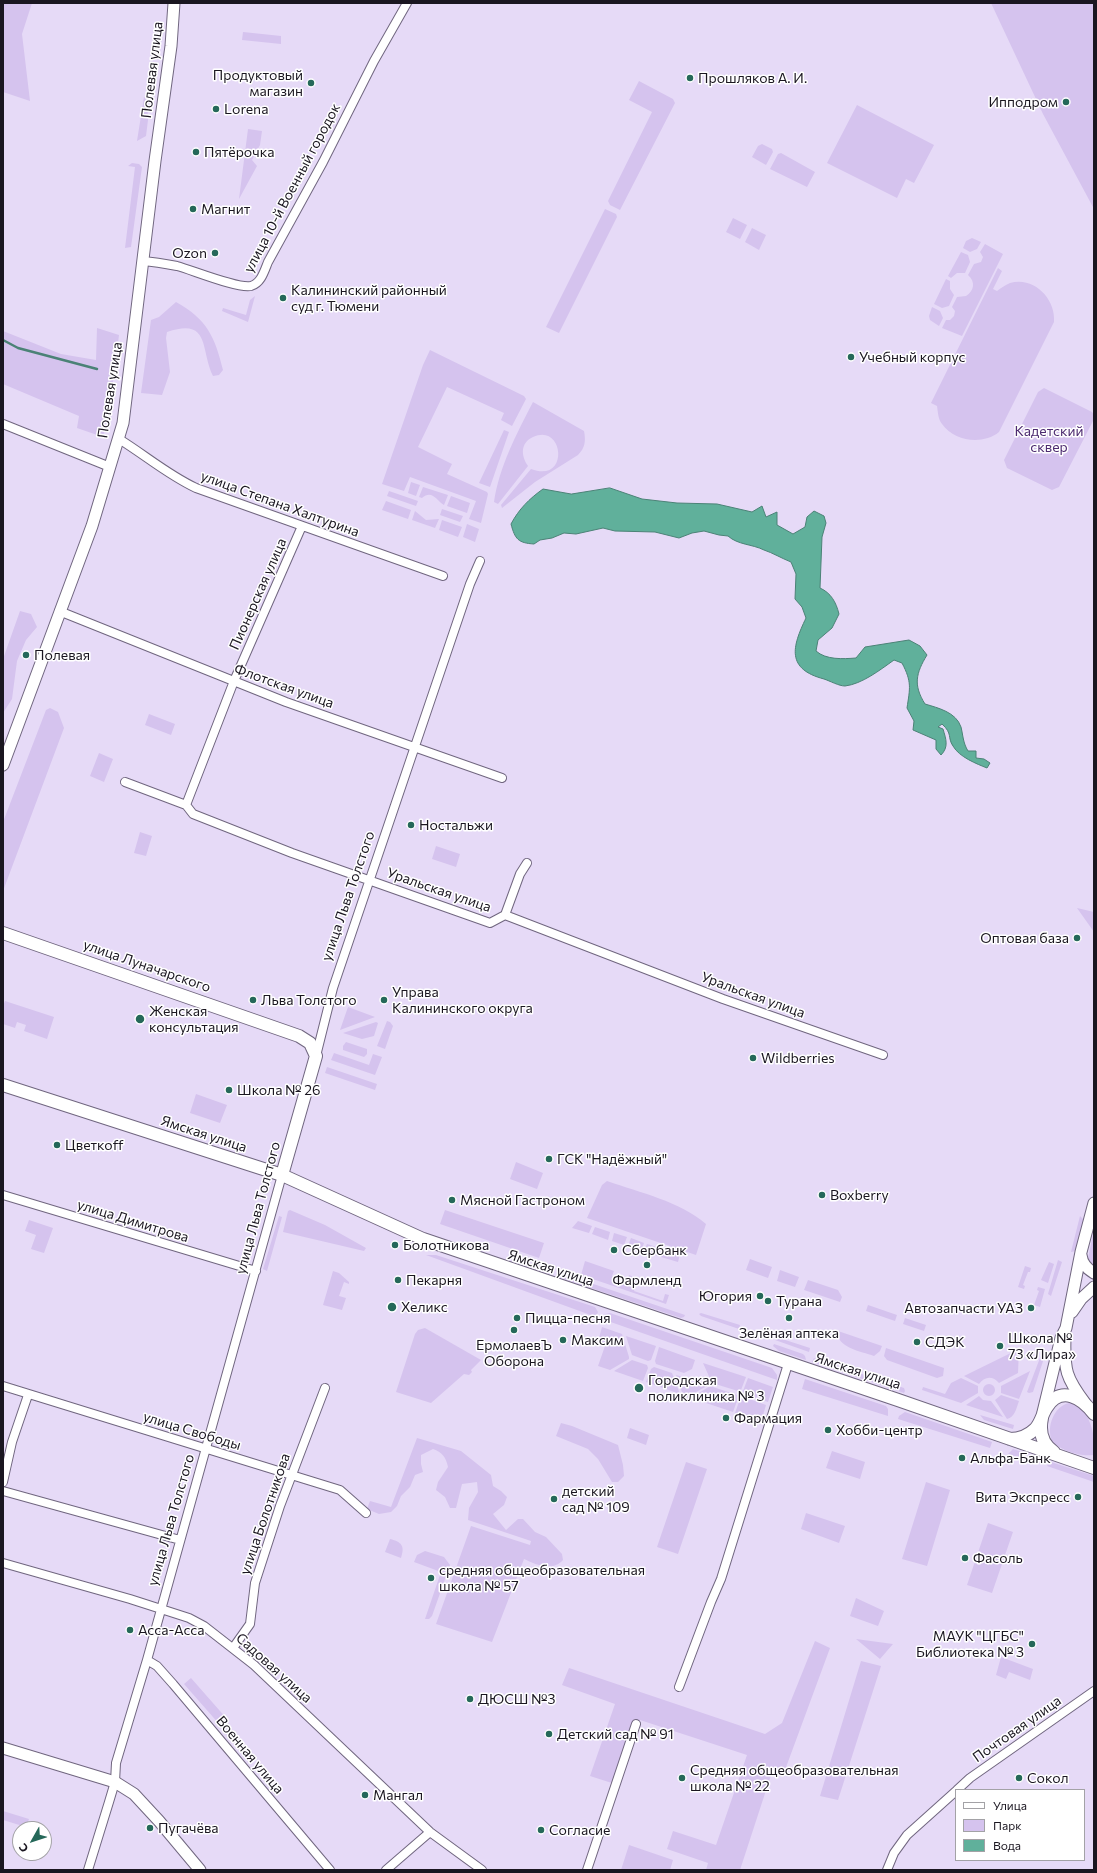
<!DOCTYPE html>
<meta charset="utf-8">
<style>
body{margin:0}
#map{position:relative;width:1097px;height:1873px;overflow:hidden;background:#e6daf7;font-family:Commissioner,sans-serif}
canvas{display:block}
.frame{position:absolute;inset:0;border:4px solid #1a1620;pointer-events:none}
.legend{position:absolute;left:955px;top:1789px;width:130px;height:72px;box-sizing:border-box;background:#fff;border:1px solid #a3a2a6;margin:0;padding:5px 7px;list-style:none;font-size:12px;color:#1a1620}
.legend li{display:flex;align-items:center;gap:8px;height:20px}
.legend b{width:20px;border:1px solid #a3a2a6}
.north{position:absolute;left:12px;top:1821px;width:40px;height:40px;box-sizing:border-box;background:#fff;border:1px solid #a3a2a6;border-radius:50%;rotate:231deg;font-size:11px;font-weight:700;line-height:16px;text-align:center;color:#1a1620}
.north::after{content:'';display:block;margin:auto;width:14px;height:18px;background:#256859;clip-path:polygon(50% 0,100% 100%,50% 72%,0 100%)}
</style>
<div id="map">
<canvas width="1097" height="1873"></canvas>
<div class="frame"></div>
<ul class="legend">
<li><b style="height:5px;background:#fff"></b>Улица</li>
<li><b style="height:11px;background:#d5c3ee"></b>Парк</li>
<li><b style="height:11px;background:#60b09b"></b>Вода</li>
</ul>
<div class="north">С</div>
</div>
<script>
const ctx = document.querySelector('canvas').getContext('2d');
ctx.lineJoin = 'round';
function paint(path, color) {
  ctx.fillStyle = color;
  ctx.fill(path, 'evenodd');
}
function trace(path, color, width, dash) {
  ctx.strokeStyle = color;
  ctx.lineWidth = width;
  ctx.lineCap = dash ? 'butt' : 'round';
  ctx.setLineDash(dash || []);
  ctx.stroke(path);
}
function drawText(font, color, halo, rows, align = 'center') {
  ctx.font = font + ' Commissioner,sans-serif';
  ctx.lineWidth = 3;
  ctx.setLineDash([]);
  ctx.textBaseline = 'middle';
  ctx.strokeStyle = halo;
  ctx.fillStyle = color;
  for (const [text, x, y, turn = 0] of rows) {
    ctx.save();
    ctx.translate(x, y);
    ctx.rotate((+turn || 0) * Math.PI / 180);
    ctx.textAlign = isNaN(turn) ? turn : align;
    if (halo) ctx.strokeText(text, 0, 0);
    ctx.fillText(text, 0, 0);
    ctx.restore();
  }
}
const green = new Path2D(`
 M3,3H32L22,34L30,101L3,92Z
 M991,3H1094V209L1043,114Z
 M243,32L281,36V44L242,40Z
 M639,81L673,99L675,103L620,210L610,205L608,201L652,112L629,100Z
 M144,97L147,98L148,120L146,136L137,141Z
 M857,105L934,145L914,183L906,179L897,198L827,163Z
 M248,129L262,131L260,145L252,160L257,166L239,199Z
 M762,144L772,149L773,152L766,165L752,157L758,146Z
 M781,153L815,172L807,187L770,169L778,154Z
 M132,163L139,164L142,167L131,247L125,248L135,167L128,166Z
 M605,209L616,214L617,217L559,333L546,327Z
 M733,218L747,225L740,239L726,232Z
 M752,228L766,235L759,250L745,242Z
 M972,238L981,242L977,249L970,252L963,248L966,241Z
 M985,244L1003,254L962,336L942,328L946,320H950L954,316L955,311L952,307L957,297L966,296C974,291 976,282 968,275L974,264L981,262L983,257L980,252Z
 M961,252L968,255L970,262L965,273H957L951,278L948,276Z
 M998,268L1002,271L993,289L997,291C1001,288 1005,285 1010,283C1034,276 1056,299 1054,322L999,432C983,445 955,442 942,424C938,419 938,412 937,406L931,403Z
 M946,279L950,281V289L954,295L949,306L942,308L934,304Z
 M255,296L248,322L222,311L223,308L246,315L250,300Z
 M176,302C207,319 215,337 223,370L219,375L213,376C200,350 211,317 167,332L166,338L170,372L162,395L141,393L151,320L159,317Z
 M932,307L940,311L943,318L939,326L930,320L929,316Z
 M97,328L119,335L111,397L103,437L77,428L79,416L3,384V331L61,354L96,360Z
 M430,350L524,396L526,399L512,426L501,420L504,413L447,387L418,447L452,464L447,474L487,492L488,494L481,523L469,519L476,501L410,477L404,491L382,484L423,365Z
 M1044,388L1092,412L1094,415V419L1059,487L1052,490L1007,468L1004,460L1038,392Z
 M533,402L584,431C586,441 585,448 578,455L535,482L502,508L501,505L531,469C570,484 564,422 533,437C520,443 521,456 528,466L498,504L494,502C499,467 517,433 533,402Z
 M504,430L509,432L490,487L479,483Z
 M411,482L420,485L416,496L408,493Z
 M423,487L448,495L444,505C437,501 432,489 422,498L419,497Z
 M389,491L418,501L416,506L387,496Z
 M451,496L470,503L467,513L447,506Z
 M386,501L411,510L408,519L382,510Z
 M442,509L463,516L460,522L440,515Z
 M415,511L426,520L439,519L435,528L412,520Z
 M442,520L462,527L458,537L439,530Z
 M467,524L479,529L475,542L463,537Z
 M20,611L31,614L37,627L26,640L17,661L12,699L3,713V659Z
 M50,708L58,712L64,728L3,891V822L46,710Z
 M149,714L175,724L171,735L145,725Z
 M99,753L113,759L104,782L90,776Z
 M140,832L152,836L146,856L134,853Z
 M436,846L460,854L456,867L432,859Z
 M1077,908L1094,912V932Z
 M5,1001L54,1017L47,1039L24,1031L26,1025L17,1022L15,1028L3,1024V1006Z
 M348,1007L375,1017L340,1030Z
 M387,1021L390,1022L393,1026L385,1049L377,1046Z
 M376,1022L378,1023L374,1036L362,1039L343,1033Z
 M346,1042L367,1049V1054L364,1057L343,1050V1046Z
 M334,1053L369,1065L373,1054L382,1057L375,1075L331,1060Z
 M327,1067L377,1084L375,1090L325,1073Z
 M196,1094L227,1105L220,1123L190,1113Z
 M516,1162L543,1173L537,1189L510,1179Z
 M607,1181C641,1193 679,1201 706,1224L696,1255L587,1218L602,1185Z
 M290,1210L325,1225L366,1248L364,1251L283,1232L288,1211Z
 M445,1210L544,1243L539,1258L440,1224Z
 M279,1216L282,1217L267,1271L263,1269Z
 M1080,1216L1084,1220L1076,1251L1071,1252Z
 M29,1220L53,1228L44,1253L31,1249L36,1235L25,1231Z
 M578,1221L592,1226L589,1233L572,1228Z
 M595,1227L610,1232L608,1240L592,1234Z
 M1094,1230V1266L1088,1258Z
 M614,1233L627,1237L624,1245L612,1241Z
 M631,1238L644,1243L641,1251L628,1246Z
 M647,1244L660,1248L658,1256L644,1251Z
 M664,1249L680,1254L678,1262L661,1257Z
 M426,1255H436L595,1307L598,1312L596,1317Z
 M750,1259L772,1267L768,1278L746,1270Z
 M1058,1260L1062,1262L1051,1296L1048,1294Z
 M585,1261L614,1271L612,1276L617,1278L616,1283L620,1284L622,1279L627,1281L629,1275L638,1279L634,1291L663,1301L665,1294L669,1295L666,1304L581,1275Z
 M1049,1262L1054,1264L1048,1283L1041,1280Z
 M1025,1266L1031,1268L1030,1272H1028L1023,1285L1025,1286L1024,1289L1018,1287Z
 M780,1270L799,1277L795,1287L777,1281Z
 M333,1271L339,1273L349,1282V1284L344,1282L339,1296L346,1298L342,1310L323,1305Z
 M558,1272L685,1315L684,1317L681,1318L561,1278L558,1274Z
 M808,1280L838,1290L842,1297L840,1302L804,1290Z
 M1038,1287L1045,1289L1040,1307L1034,1305L1039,1291L1037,1290Z
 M868,1305L897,1315L895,1321L866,1311Z
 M610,1313L772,1368L777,1375V1380L602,1319L605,1314Z
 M701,1313L740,1325L739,1329L701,1316L699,1314Z
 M905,1318L926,1325L924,1331L903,1324Z
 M602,1327L622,1334L629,1357V1359L610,1370L598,1366L605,1346L598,1342Z
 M425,1328L481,1360L471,1370L472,1372L469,1375L464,1374L431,1403L396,1392L415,1334L418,1330Z
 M838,1331L882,1346L880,1351L874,1356C861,1351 836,1348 838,1331Z
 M626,1336L656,1346L651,1360L648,1361L632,1355Z
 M776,1337L810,1348L809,1352L775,1340Z
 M774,1344L803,1354L805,1356L806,1360L779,1351L773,1346Z
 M659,1347L695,1360L692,1369L684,1373L656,1364L655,1361Z
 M886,1348L944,1368L943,1376L937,1378L887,1360L884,1356Z
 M1019,1349L1018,1373L999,1383C993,1376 985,1376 979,1384L964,1376Z
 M1043,1350L1046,1352L1033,1392L1029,1393L1027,1392Z
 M814,1358L904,1388L905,1391L904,1393L812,1362Z
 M632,1360L647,1365L648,1368L643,1381L614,1371Z
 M703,1363L746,1377L741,1390L738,1391L712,1383Z
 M654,1367L672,1373L680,1394L646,1382L651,1369Z
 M1030,1371L1019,1399L1001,1393V1386Z
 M676,1375L683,1377L685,1383L694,1386L700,1383L707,1386L687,1397L683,1395Z
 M748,1378L773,1387L768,1402L745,1394L743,1391Z
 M961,1378L978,1386V1393L961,1403L922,1390L923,1387L945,1394L951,1383Z
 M805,1379L886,1406L888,1409V1416L802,1389Z
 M983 1390a6 6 0 1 1 12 0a6 6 0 1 1-12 0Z
 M710,1386L737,1395L738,1398L733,1412L691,1398Z
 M1001,1395L1019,1401C1016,1409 1015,1417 1007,1419L995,1400Z
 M979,1396L983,1400L991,1401L1003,1417L966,1405Z
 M744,1397L766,1405L761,1422L735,1413L740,1399Z
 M1069,1403C1090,1407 1097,1437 1093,1455C1081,1457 1059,1450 1052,1441C1046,1427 1054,1406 1069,1403Z
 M905,1412L992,1442L990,1448L898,1419L899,1416Z
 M980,1415L1014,1425L1013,1429L984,1420Z
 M561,1423L572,1426L618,1445L623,1465L624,1476L618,1482H612L598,1459L588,1449L556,1436Z
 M630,1428L649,1435L646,1445L627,1438Z
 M417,1438L461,1451L491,1475L493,1486L501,1491L507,1497L504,1505L493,1514L506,1530L518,1519H523L535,1532L546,1537L562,1554L563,1560C552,1572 537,1565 524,1559L492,1642L436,1624L471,1526L530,1545L531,1541L468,1520L469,1508L478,1492L477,1482L462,1484L456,1508H450L445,1497L436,1490L438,1482L448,1467C446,1457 442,1452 433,1449L421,1455V1464L423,1472L415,1475L410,1487L401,1496L397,1506L391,1512L379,1514L367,1509L370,1501L391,1507Z
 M1013,1449L1040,1458L1041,1464L1008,1454Z
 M832,1451L865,1462L860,1479L826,1468Z
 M686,1462L707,1469L678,1554L657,1547Z
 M1051,1462L1094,1476V1482L1047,1466Z
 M926,1482L950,1490L927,1566L902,1559Z
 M806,1513L845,1526L839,1543L801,1529Z
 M988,1523L1013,1532L992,1593L967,1585Z
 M390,1539C402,1542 405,1546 401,1558L385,1552Z
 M425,1551L444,1557L450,1565L432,1616L429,1619H425L441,1572L414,1562L417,1555Z
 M856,1598L884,1611L878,1626L850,1616Z
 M856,1639L893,1644L880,1659Z
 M815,1641L830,1648L785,1770L771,1775L740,1870H706L708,1863L667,1849L673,1831L716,1845L747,1755L640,1720L618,1785L590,1776L615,1704L562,1685L569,1668L765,1734L782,1723Z
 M1001,1657L1033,1669L1030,1680L1009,1672L1006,1679L996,1675Z
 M861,1661L881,1666L838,1800L820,1796Z
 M191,1678L227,1719L220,1725L184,1684Z
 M3,1811L29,1819L26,1827L3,1820Z
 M629,1845L673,1860L670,1870H621Z`);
const water = new Path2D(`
 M610,488L642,499L677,503L717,504L752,512L762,506L766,517L777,512V525L793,534L805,527L807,517L814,511L824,516L826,523L822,537L820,588C831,593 836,602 839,614L832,628L818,640L816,651C826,660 843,659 856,658L865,647L909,640L920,646L927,655C916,673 913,685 925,704C938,708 956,712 961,727C963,735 963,743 968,751H976V758L984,759L990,763L987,768C977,764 959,757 953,746C947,737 953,734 942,724L938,727L943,729C946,739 949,747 941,755L936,749V740L913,730L914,721L907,708C910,688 912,682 902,663L894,660C880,670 862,684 845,686C839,686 830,681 824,679C786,669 792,647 806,618L802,607L795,599L796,574L791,562C781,558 773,553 764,550C752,544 738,545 728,536L719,535L704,531L692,533L679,538L655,532L615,531L603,528L576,534L564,533L552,538L540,540L534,544C518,543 515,539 511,524C519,509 529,499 543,489L571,494Z`);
const stream = new Path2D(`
 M3,340L18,348L97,369`);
const street = new Path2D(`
 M143,261C154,262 166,264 177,266C192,270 238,289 251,286C261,283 264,272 268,262L323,162L374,61L407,3
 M3,424L110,467
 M119,439C145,455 168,475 196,488L443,576
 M59,611L286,702L502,778
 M125,782L186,805L193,814L292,853L490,923L505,915L723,999L883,1055
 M186,805L234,681L302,526
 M505,915L520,874L527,863
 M316,1056L333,988L470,584L480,561
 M3,1195L256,1271
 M3,1386L340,1490L366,1513
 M3,1482L12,1442L28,1395
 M3,1491L180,1540
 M3,1563L130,1599L189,1618L204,1626L254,1665L430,1832L482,1870
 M233,1648L250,1624L255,1583L280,1506L325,1388
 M147,1660L157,1666L173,1684L330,1870
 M679,1687L711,1602L721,1579L788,1364
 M957,1790L970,1778L1094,1691
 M88,1870L109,1802L115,1782L116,1763L147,1660L282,1175
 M386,1870L430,1832
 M587,1870L636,1724
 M887,1870L894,1853L907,1835L956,1791`);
const secondary = new Path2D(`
 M3,765L92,526L123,423L155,161L171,46L174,3
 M1081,1255C1082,1264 1087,1269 1094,1273
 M1072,1312L1081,1299L1094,1287
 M1065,1338C1064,1370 1066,1378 1085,1403
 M1043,1412L1061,1338L1066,1328L1081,1252L1094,1203
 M3,1748L115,1782L134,1794L159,1821L200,1870`);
const primary = new Path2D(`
 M3,933L299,1036L310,1043L316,1056L282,1175
 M3,1085L282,1175L423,1239L898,1400L1094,1468
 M1042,1418C1039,1432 1042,1444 1054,1452
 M1010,1439C1019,1439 1028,1436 1035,1429C1041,1423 1042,1414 1047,1407C1061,1385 1082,1398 1094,1414`);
const markers = [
 [690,78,4,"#256859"],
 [311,83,4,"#256859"],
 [1066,102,4,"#256859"],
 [216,109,4,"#256859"],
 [196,152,4,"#256859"],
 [193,209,4,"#256859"],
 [215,253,4,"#256859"],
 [283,298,4,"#256859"],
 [851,357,4,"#256859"],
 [26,655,4,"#256859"],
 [411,825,4,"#256859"],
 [1077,938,4,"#256859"],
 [253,1000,4,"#256859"],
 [384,1000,4,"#256859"],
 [140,1019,5,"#256859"],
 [753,1058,4,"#256859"],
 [229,1090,4,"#256859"],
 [57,1145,4,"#256859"],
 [549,1159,4,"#256859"],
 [822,1195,4,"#256859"],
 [452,1200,4,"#256859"],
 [395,1245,4,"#256859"],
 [614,1250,4,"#256859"],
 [647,1265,4,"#256859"],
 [398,1280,4,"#256859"],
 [760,1296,4,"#256859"],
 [768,1301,4,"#256859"],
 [392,1307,5,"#256859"],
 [1031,1308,4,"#256859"],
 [517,1318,4,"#256859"],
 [789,1318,4,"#256859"],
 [514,1330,4,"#256859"],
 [563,1340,4,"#256859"],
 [917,1342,4,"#256859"],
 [1000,1346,4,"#256859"],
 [639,1388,5,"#256859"],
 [726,1418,4,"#256859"],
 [828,1430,4,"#256859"],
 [962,1458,4,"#256859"],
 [1078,1497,4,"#256859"],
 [554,1499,4,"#256859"],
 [965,1558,4,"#256859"],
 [431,1578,4,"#256859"],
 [130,1630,4,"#256859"],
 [1032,1644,4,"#256859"],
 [470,1699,4,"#256859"],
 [549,1734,4,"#256859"],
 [682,1778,4,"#256859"],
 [1019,1778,4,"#256859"],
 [365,1795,4,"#256859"],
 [150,1828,4,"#256859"],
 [541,1830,4,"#256859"]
];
const streetNames = [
 ["Полевая улица",152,70,-83],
 ["улица 10-й Военный городок",292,188,-62],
 ["Полевая улица",110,390,-81],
 ["улица Степана Халтурина",280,504,20],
 ["Пионерская улица",258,594,-66],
 ["Флотская улица",284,686,20],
 ["Уральская улица",439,890,19],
 ["улица Льва Толстого",348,896,-71],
 ["улица Луначарского",147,966,19],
 ["Уральская улица",753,995,20],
 ["Ямская улица",204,1134,18],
 ["улица Льва Толстого",258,1208,-75],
 ["улица Димитрова",133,1221,17],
 ["Ямская улица",551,1268,18],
 ["Ямская улица",858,1371,18],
 ["улица Свободы",192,1431,17],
 ["улица Болотникова",265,1514,-71],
 ["улица Льва Толстого",171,1520,-74],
 ["Садовая улица",274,1668,42],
 ["Почтовая улица",1017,1729,-35],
 ["Военная улица",250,1755,50]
];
const poiNames = [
 ["Продуктовый",303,75,"right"],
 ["магазин",303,91,"right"],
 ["Прошляков А. И.",698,78],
 ["Ипподром",1058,102,"right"],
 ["Lorena",224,109],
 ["Пятёрочка",204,152],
 ["Магнит",201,209],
 ["Ozon",207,253,"right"],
 ["Калининский районный",291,290],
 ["суд г. Тюмени",291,306],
 ["Учебный корпус",859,357],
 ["Полевая",34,655],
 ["Ностальжи",419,825],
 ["Оптовая база",1069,938,"right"],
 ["Управа",392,992],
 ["Калининского округа",392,1008],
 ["Льва Толстого",261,1000],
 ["Женская",149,1011],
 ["консультация",149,1027],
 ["Wildberries",761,1058],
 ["Школа № 26",237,1090],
 ["Цветкоff",65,1145],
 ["ГСК \"Надёжный\"",557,1159],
 ["Boxberry",830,1195],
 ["Мясной Гастроном",460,1200],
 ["Болотникова",403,1245],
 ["Сбербанк",622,1250],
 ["Пекарня",406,1280],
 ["Фармленд",647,1280,"center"],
 ["Югория",752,1296,"right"],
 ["Турана",776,1301],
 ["Хеликс",401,1307],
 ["Автозапчасти УАЗ",1023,1308,"right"],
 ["Пицца-песня",525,1318],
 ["Зелёная аптека",789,1333,"center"],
 ["Школа №",1008,1338],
 ["73 «Лира»",1008,1354],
 ["Максим",571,1340],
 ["СДЭК",925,1342],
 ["ЕрмолаевЪ",514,1345,"center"],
 ["Оборона",514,1361,"center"],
 ["Городская",648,1380],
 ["поликлиника № 3",648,1396],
 ["Фармация",734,1418],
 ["Хобби-центр",836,1430],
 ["Альфа-Банк",970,1458],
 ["детский",562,1491],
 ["сад № 109",562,1507],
 ["Вита Экспресс",1070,1497,"right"],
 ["Фасоль",973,1558],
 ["средняя общеобразовательная",439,1570],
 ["школа № 57",439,1586],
 ["Асса-Асса",138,1630],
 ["МАУК \"ЦГБС\"",1024,1636,"right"],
 ["Библиотека № 3",1024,1652,"right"],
 ["ДЮСШ №3",478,1699],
 ["Детский сад № 91",557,1734],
 ["Средняя общеобразовательная",690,1770],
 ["школа № 22",690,1786],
 ["Сокол",1027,1778],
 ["Мангал",373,1795],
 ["Пугачёва",158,1828],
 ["Согласие",549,1830]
];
const parkNames = [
 ["Кадетский",1049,431],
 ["сквер",1049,447]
];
paint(green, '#d5c3ee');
paint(water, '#60b09b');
trace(water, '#4b8276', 1);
trace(stream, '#4b8276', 2.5);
trace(street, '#70667f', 10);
trace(secondary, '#70667f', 13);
trace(primary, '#70667f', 14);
trace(street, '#fff', 8);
trace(secondary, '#fff', 11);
trace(primary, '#fff', 12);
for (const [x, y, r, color] of markers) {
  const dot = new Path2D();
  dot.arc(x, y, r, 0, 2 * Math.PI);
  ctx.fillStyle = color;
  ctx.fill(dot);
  trace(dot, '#fff', 1.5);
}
drawText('14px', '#1a1620', '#fff', streetNames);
drawText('14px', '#1a1620', '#fff', poiNames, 'left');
drawText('14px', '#4d2b70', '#fff', parkNames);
</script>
